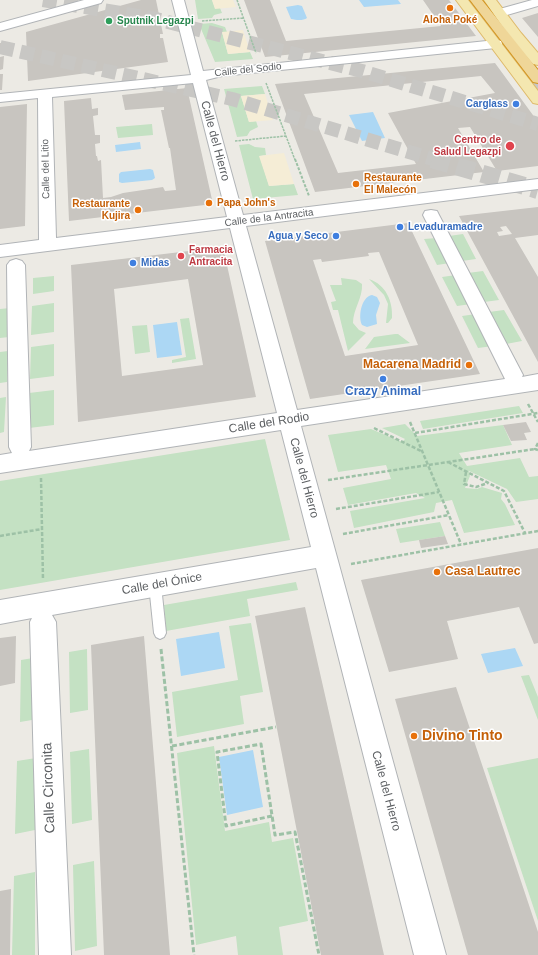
<!DOCTYPE html>
<meta charset="utf-8">
<style>
body{margin:0}
canvas{display:block;background:#eceae4}
</style>
<canvas width="538" height="955"></canvas>
<script>
const ctx = document.querySelector('canvas').getContext('2d');
ctx.lineJoin = 'round';
function paint(path, color) {
  ctx.fillStyle = color;
  ctx.fill(path, 'evenodd');
}
function trace(path, color, width, dash) {
  ctx.strokeStyle = color;
  ctx.lineWidth = width;
  ctx.lineCap = dash ? 'butt' : 'round';
  ctx.setLineDash(dash || []);
  ctx.stroke(path);
}
function drawText(font, color, halo, rows, align = 'center') {
  ctx.font = font + ' Arial,sans-serif';
  ctx.lineWidth = 3;
  ctx.setLineDash([]);
  ctx.textBaseline = 'middle';
  ctx.strokeStyle = halo;
  ctx.fillStyle = color;
  for (const [text, x, y, turn = 0] of rows) {
    ctx.save();
    ctx.translate(x, y);
    ctx.rotate((+turn || 0) * Math.PI / 180);
    ctx.textAlign = isNaN(turn) ? turn : align;
    if (halo) ctx.strokeText(text, 0, 0);
    ctx.fillText(text, 0, 0);
    ctx.restore();
  }
}
const green = new Path2D(`
 M195,0H212L215,8H220L222,13L214,15L212,18L198,19Z
 M212,23L225,27L227,32H222L228,54L250,52L253,59L215,62L199,24Z
 M262,86L265,94L241,96L249,122L256,121L258,127L250,131L247,136L237,137L224,89Z
 M152,124L153,135L118,138L116,127Z
 M249,144L255,147L265,148L266,155L260,156L269,186L294,184L298,195L253,199L239,145Z
 M463,234L476,259L462,261L449,236Z
 M437,238L450,263L437,265L424,239Z
 M483,271L499,300L484,302L468,273Z
 M456,275L471,304L457,306L442,277Z
 M54,276V291L33,294V278Z
 M341,278L356,280L362,284C363,298 353,309 353,323L359,330L366,333L348,351L338,310H333L331,302L336,301L330,285H342Z
 M369,279C386,285 393,301 392,318L388,323H386L388,304L384,295Z
 M54,303V332L31,335L32,306Z
 M10,308L9,337L0,338V309Z
 M504,310L522,341L506,344L489,312Z
 M476,314L493,346L478,348L462,316Z
 M189,318L196,359L172,363V360L186,357L180,319Z
 M147,325L150,352L135,354L132,326Z
 M395,334H398L410,343L365,349L374,337Z
 M54,344V376L30,379L31,347Z
 M8,351L7,382L0,383V352Z
 M54,390V425L29,428V393Z
 M6,397L4,432L0,433V398Z
 M519,406L523,413L423,429L420,421Z
 M405,424L417,436L503,425L512,445L459,453L467,466L520,458L529,477L538,476V499L516,502L507,489L469,471L470,476L465,488L477,489L482,487L502,493L501,499L505,504L515,525L464,533L452,500L436,503L434,512L354,528L350,511L425,498L416,493L348,505L343,488L391,479L386,465L338,472L328,435L371,429L402,442L405,439L382,428Z
 M265,439L290,540L0,590V481Z
 M440,522L445,536L400,543L396,529Z
 M296,582L298,590L247,599L250,616L166,631L164,605Z
 M251,623L263,692L240,696L244,724L177,737L172,692L238,680L229,626Z
 M87,649L88,710L70,713L69,652Z
 M39,657L38,719L20,722L21,660Z
 M529,675L538,697V720L521,676Z
 M214,746L225,831L269,822L272,842L293,838L308,921L279,927L283,955H238L236,936L196,945L177,753Z
 M89,749L92,820L72,824L70,752Z
 M36,758L35,830L15,834L17,761Z
 M538,758V921L487,768Z
 M94,861L97,946L75,951L73,865Z
 M35,872V955H12L14,876Z`);
const sand = new Path2D(`
 M212,0H233L236,7L215,9Z
 M243,30L250,52L228,54L222,32Z
 M265,94L273,120L249,122L241,96Z
 M284,153L294,184L269,186L259,156Z`);
const water = new Path2D(`
 M359,0H398L401,4L364,7Z
 M298,5L302,6L307,18C303,21 296,20 291,19L286,7Z
 M373,112L385,138L362,141L349,115Z
 M140,142L141,149L116,152L115,145Z
 M150,169L153,170L155,178L152,180L122,183L119,182V174L121,172Z
 M372,295L377,297L380,303L376,315L377,324L367,327L362,325C358,317 361,297 372,295Z
 M177,322L182,355L157,358L153,325Z
 M219,632L225,668L181,676L176,639Z
 M515,648L523,666L488,673L481,654Z
 M253,750L263,807L227,815L219,757Z`);
const building = new Path2D(`
 M141,0H156L163,34H160V38H163L168,62L28,81L26,32Z
 M244,0H270L286,41L441,26L423,0H449L476,36L265,57Z
 M538,13V37L522,18Z
 M0,43H4V52L0,53Z
 M4,56L3,69L0,70V57Z
 M495,63L538,122V166L497,171L470,127L458,128L484,172L315,192L275,84ZM481,76L495,93L388,113L416,164L338,173L304,94Z
 M0,74H3L2,90H0Z
 M187,88L213,204L69,221L64,101L91,98L92,109L98,108V115L93,116L95,135H100V143L95,144L96,156H97L98,161L101,160L103,198L111,197L123,193L163,187L165,191L176,190L170,148H169L161,110H164V107L125,110L122,95Z
 M27,104L25,226L0,229V107Z
 M538,207V235L515,238L538,277V362L459,216ZM506,226L512,234L499,236L497,232L503,231L500,227Z
 M408,223L480,374L310,399L265,241ZM379,252L418,345L345,356L313,260L321,259L322,262L369,256L368,253Z
 M223,247L256,397L78,422L71,265ZM188,279L203,365L122,376L114,289Z
 M526,422L531,432L524,433L527,440L511,441L503,425Z
 M445,536L448,544L421,548L419,540Z
 M538,548V643L534,644L519,607L447,621L458,659L389,672L361,580Z
 M305,607L384,955H321L255,616Z
 M16,636L15,683L0,686V638Z
 M144,636L170,955H104L91,645Z
 M456,687L538,932V955H468L395,699Z
 M11,889L10,955H0V891Z`);
const highwayTunnelFar1 = new Path2D(`
 M43,0L156,19L362,71L538,124
 M469,0L538,89
 M0,47L232,99L436,160`);
const highwayTunnel = new Path2D(`
 M432,159L538,190`);
const pathFar3 = new Path2D(`
 M237,0L256,53
 M202,21L244,18
 M266,83L295,160
 M235,141L286,136`);
const pathFar2 = new Path2D(`
 M295,159L309,196`);
const pathFar1 = new Path2D(`
 M528,404L538,422
 M410,422L461,544
 M374,428L423,452
 M415,433L538,413
 M538,443L535,449L538,450
 M448,462L504,491L525,533
 M466,472L464,484L476,487L488,483
 M41,478L43,580
 M328,480L535,449
 M336,509L439,492
 M343,534L449,515
 M0,536L42,529
 M351,564L538,531`);
const path = new Path2D(`
 M161,649L194,955
 M172,746L276,727
 M272,816L226,826L217,752L261,744L275,835L295,832L319,955`);
const lane = new Path2D(`
 M155,579L159,581L161,585L166,633L164,637L160,639L156,637L154,633L149,585L151,581Z`);
const street = new Path2D(`
 M84,0H103L101,3L0,31V23Z
 M172,0H184L203,71L496,40L501,41L502,44L501,47L496,48L222,76L206,80L243,215L538,179V189L246,226L297,410L505,379L423,215L425,211L431,210L437,211L439,215L523,375L522,377L538,374V390L301,426L446,955H414L316,568L52,615L56,622L71,955H39L30,622L32,618L0,624V600L311,547L281,430L0,473V455L12,453L9,447L7,265L10,261L16,259L22,261L25,265L31,447L29,451L277,413L230,228L0,257V245L39,240L38,98L0,102V94L191,75ZM193,83L227,217L56,238L52,97Z
 M532,0H538V6L500,17L496,16L494,13L496,10Z`);
const primary = new Path2D(`
 M456,0H468L538,91V104L533,103Z
 M484,0H496L521,33L538,53V65L533,64L511,39Z`);
const highway = new Path2D(`
 M470,0H482L538,70V83L533,82Z`);
const markers = [
 [450,8,4,"#e8710a"],
 [109,21,4,"#2e9e5b"],
 [516,104,4,"#3f7fe0"],
 [510,146,5,"#e0444e"],
 [356,184,4,"#e8710a"],
 [209,203,4,"#e8710a"],
 [138,210,4,"#e8710a"],
 [400,227,4,"#3f7fe0"],
 [336,236,4,"#3f7fe0"],
 [181,256,4,"#e0444e"],
 [133,263,4,"#3f7fe0"],
 [469,365,4,"#e8710a"],
 [383,379,4,"#3f7fe0"],
 [437,572,4,"#e8710a"],
 [414,736,4,"#e8710a"]
];
const farFoodnames = [
 ["Aloha Poké",450,20,"center"],
 ["Restaurante",364,178],
 ["El Malecón",364,190],
 ["Papa John's",217,203],
 ["Restaurante",130,204,"right"],
 ["Kujira",130,216,"right"]
];
const farLeisurenames = [
 ["Sputnik Legazpi",117,21]
];
const farStreetnames = [
 ["Calle del Sodio",248,70,-6],
 ["Calle del Litio",46,169,-91],
 ["Calle de la Antracita",269,218,-7]
];
const farShopnames = [
 ["Carglass",508,104],
 ["Levaduramadre",408,227,"left"],
 ["Agua y Seco",328,236],
 ["Midas",141,263,"left"]
];
const farHealthnames = [
 ["Centro de",501,140],
 ["Salud Legazpi",501,152],
 ["Farmacia",189,250,"left"],
 ["Antracita",189,262,"left"]
];
const streetNames = [
 ["Calle del Hierro",215,141,75],
 ["Calle del Rodio",269,423,-9],
 ["Calle del Hierro",304,478,75],
 ["Calle del Ónice",162,584,-10],
 ["Calle del Hierro",386,791,75]
];
const foodNames = [
 ["Macarena Madrid",461,365],
 ["Casa Lautrec",445,572,"left"]
];
const shopNames = [
 ["Crazy Animal",383,392]
];
const nearFoodnames = [
 ["Divino Tinto",422,736]
];
const nearStreetnames = [
 ["Calle Circonita",49,788,-92]
];
paint(green, '#c4e1c3');
paint(sand, '#f5edd6');
paint(water, '#acd7f4');
paint(building, '#c8c5c0');
trace(highwayTunnelFar1, '#c8c7c4', 14, [14, 7]);
trace(highwayTunnel, '#c8c7c4', 18, [18, 8]);
trace(lane, '#b1b4b7', 2);
trace(street, '#b1b4b7', 2);
trace(primary, '#dfba6a', 2);
trace(highway, '#d3941d', 2);
trace(pathFar3, '#9dc1a6', 1.5, [2.5, 1]);
trace(pathFar2, '#9dc1a6', 2, [3, 1.5]);
trace(pathFar1, '#9dc1a6', 2.5, [4, 2]);
trace(path, '#9dc1a6', 3, [5, 2.5]);
paint(lane, '#fff');
paint(street, '#fff');
paint(primary, '#f4e7b0');
paint(highway, '#efd698');
for (const [x, y, r, color] of markers) {
  const dot = new Path2D();
  dot.arc(x, y, r, 0, 2 * Math.PI);
  ctx.fillStyle = color;
  ctx.fill(dot);
  trace(dot, '#fff', 1.5);
}
drawText('bold 10px', '#c56008', '#fff', farFoodnames, 'left');
drawText('bold 10px', '#27864d', '#fff', farLeisurenames, 'left');
drawText('10px', '#5c5f62', '#fff', farStreetnames);
drawText('bold 10px', '#366cbe', '#fff', farShopnames, 'right');
drawText('bold 10px', '#be3a42', '#fff', farHealthnames, 'right');
drawText('12px', '#5c5f62', '#fff', streetNames);
drawText('bold 12px', '#c56008', '#fff', foodNames, 'right');
drawText('bold 12px', '#366cbe', '#fff', shopNames);
drawText('bold 14px', '#c56008', '#fff', nearFoodnames, 'left');
drawText('14px', '#5c5f62', '#fff', nearStreetnames);
</script>
